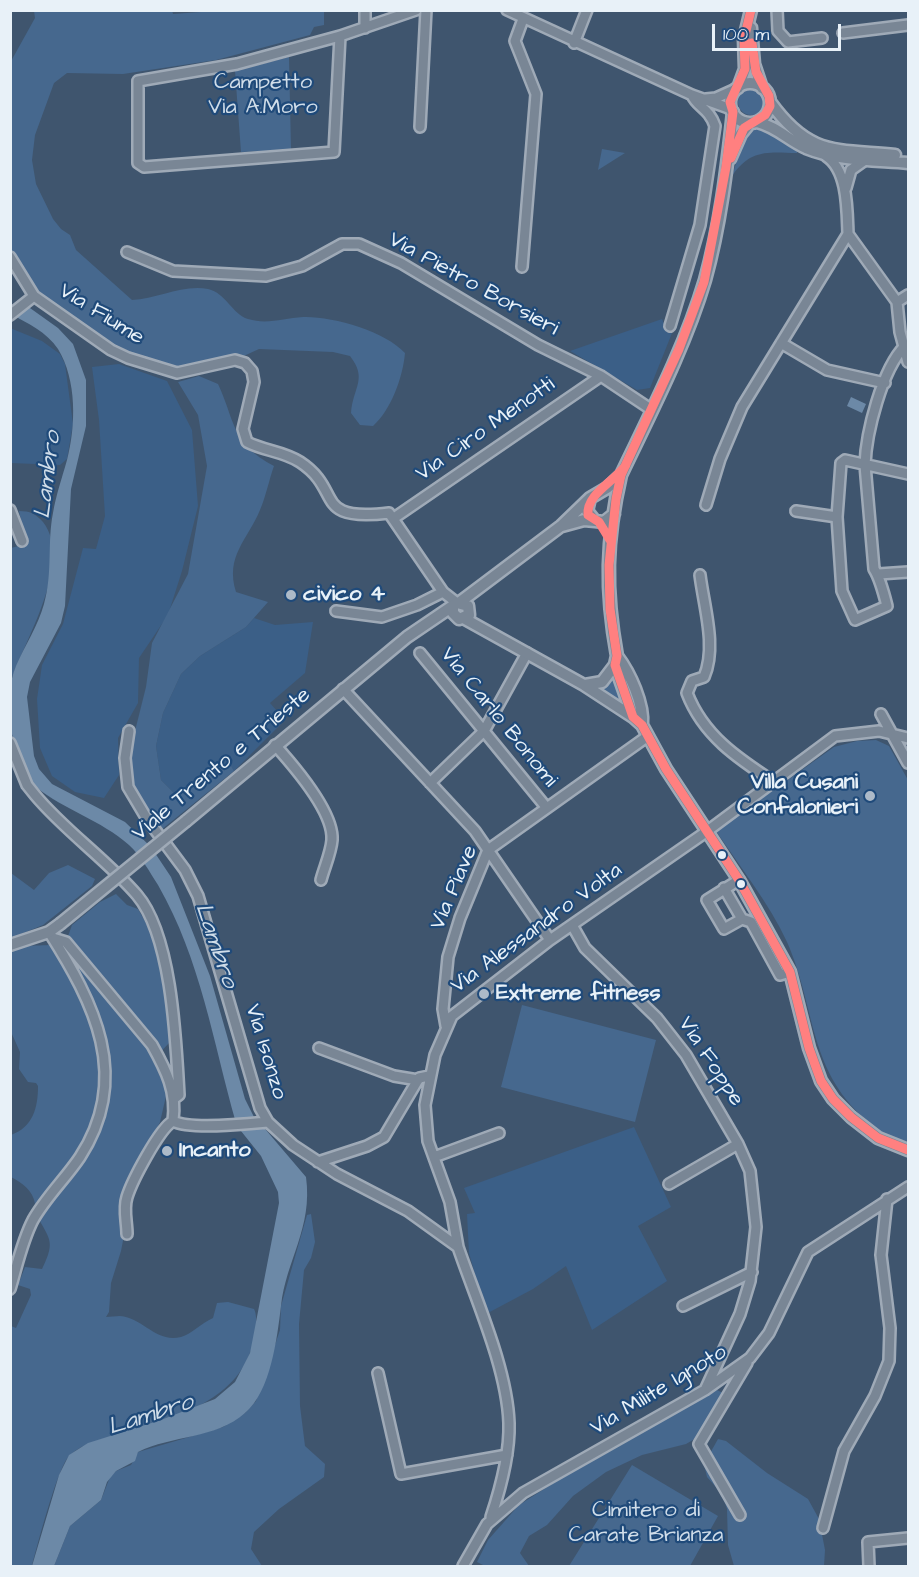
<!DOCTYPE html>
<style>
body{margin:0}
#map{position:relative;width:919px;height:1577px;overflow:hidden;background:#3f556e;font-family:"Architects Daughter",sans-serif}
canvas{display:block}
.frame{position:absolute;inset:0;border:12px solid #e8f1f8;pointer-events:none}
.scale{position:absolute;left:712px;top:24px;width:129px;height:27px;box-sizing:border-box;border:3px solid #e8f1f8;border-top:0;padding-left:8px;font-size:18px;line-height:21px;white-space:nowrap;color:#e8f1f8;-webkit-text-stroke:4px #1f4a7a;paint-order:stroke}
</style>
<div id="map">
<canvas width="919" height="1577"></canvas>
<div class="frame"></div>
<div class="scale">100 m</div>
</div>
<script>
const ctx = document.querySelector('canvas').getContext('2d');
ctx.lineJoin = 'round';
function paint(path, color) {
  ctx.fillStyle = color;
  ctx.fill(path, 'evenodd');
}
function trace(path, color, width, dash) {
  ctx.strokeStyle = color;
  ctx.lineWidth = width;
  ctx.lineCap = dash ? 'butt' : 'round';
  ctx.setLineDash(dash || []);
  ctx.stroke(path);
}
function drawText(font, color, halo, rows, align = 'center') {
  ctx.font = font + ' "Architects Daughter",sans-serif';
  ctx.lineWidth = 4.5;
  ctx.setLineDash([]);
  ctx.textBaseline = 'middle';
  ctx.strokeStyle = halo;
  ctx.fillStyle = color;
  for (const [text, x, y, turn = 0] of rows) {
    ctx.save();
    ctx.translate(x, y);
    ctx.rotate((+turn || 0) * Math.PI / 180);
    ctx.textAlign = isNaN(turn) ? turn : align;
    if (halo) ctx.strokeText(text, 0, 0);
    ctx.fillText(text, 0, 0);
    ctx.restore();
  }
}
const built = new Path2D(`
 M662,319L668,333H672L650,388L637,390L570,351Z
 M10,328L42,341L60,354L65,364L73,424L67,459L60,465L11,463Z
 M119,364L167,381L192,430L198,506L182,571L168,615L139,658L138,703L118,738L119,775L104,798L75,792L52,776L40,748L37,699L42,665L63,624L83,548L96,549L105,516L99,420L92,367Z
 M254,618L275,625L313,622L305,673L270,703L285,720L234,771L230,764L195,781L177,796L161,780L156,746L163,713L181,674L200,656L246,627Z
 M634,1127L671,1207L638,1226L667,1281L592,1330L566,1266L533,1289L486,1314L469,1253L467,1214L475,1213L464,1188Z`);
const green = new Path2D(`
 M172,10L173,14L228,10L324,11V25L314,27L310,35L216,60L123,74L67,73L54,83L35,135L32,160L36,184L53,219L61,229L70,235L76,250L132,300C157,299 183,284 208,289C226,293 232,314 248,319C267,325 284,318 303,317C332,316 385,331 405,353C403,377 391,410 373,426L360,425L351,413C353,387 368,379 350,356L333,352L259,349L235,360L177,373L128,358L34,296L11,257L10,63L35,18L34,11Z
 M289,57L291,150L241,152L235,71Z
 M738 102a13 13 0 1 1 26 0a13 13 0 1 1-26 0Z
 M753,129H764L797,149V153C768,152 750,149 732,176L743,141Z
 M602,149L625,153L598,170Z
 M199,376L218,384C236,423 231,443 274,466C269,480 266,496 260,510C247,541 225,556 236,592L268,602L246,627L200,656L181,674L163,713L156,746L161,780L177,796L217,761L230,764L234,771L161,830L134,788L129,755L146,687L152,643L188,574L207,466L198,415L178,382Z
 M19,511C30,511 36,514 43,522C74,562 24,641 11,681V548L26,544Z
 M615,678L623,702L597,687L606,686Z
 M876,740L889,746L908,780V1141C895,1141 882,1133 872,1125C807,1073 817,1010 787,942C769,903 740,867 716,831L834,747L857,741Z
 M68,865L95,879L92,886L43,925L11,938V873L34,890L49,873Z
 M116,894L127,905L138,909L156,940L167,1001L170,1042L153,1060L167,1092L160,1122L136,1173L121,1251L111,1283L109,1312L106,1317C110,1317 116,1316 120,1316C144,1318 155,1343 181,1337C192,1334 201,1323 213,1318L217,1303L228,1302L254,1309C258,1316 256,1336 253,1344C236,1404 173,1417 120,1434C102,1440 85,1442 70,1455C58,1465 37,1547 32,1566H11V1326L16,1328L31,1295L30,1289L18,1285L25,1267L42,1269C57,1239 48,1239 36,1213C34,1208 36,1209 35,1204C33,1190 22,1183 11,1177V1135C33,1127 38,1108 38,1086L36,1083L28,1082L19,1069L20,1052L11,1032L10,949C30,942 49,950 67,939L72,925L100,902Z
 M522,1005L656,1040L635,1122L501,1087Z
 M311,1214L315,1242L311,1258L304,1270L299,1324L300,1406L305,1446L325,1464L324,1477L279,1509L254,1532L251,1549L262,1566H54L70,1526L101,1500L110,1477L116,1471L131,1465L138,1452L223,1427L245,1413L256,1401L280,1330L281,1306L307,1215Z
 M717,1390L723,1393V1399L698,1437L686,1444L642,1455L606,1472L573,1496L547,1525L529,1536L520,1553L529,1566H485L477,1562L488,1540L519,1505L571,1472Z
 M718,1439L726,1441L767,1473L808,1499L819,1519L825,1550L824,1566H734L728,1545L727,1509L722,1494L707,1477L704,1464Z
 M632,1465L718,1516L690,1566H569Z`);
const water = new Path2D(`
 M23,303L58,328L73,344L86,380V426L71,489L65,606L61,623L30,682L27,697L34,756L39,769L52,784L125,822L151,847L171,877L210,976L245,1099L256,1121L236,1123C213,1042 201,960 158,885C149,871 141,856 129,845C101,820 64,810 36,787C11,758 1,701 16,666C25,645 38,626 44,604C53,572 47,543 53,513C56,495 62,478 67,460C76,426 77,380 58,349C47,332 27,323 11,314Z
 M851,397L866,404L862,413L847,406Z
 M260,1123L306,1177C313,1228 286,1260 281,1306C277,1338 271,1391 245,1413C216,1439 172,1435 138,1452L135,1461L116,1471L107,1482L101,1500L70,1526L54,1566H32L59,1475L69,1455L88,1443L161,1420L215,1399L235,1382L250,1353L279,1203L278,1192L261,1156L237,1126Z`);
const minor = new Path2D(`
 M365,10V28
 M507,10L692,95L731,109
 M777,10L778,31L788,42L822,38
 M843,33L908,25
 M340,36L334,152L144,167L138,163V81L237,64L340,36L416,10
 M574,43L587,10
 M706,99L716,98L736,89
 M420,127L426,10
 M826,156C848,170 847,210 848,234
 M846,188L851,170L865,160
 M848,234L897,302L900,332L908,362
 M127,252L173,271L266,276L302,266L342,244H359L401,263L538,345L601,376L652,410
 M10,257L34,296L111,350L128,358L177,373L235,360L245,363L252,371L254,382L243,429L247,442C264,451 283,451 300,462C344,491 311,522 389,513L443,592L457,603
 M522,267L536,94L515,41L523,19
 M897,302L908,295
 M10,315L34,296
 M670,326L700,225L715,126C709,108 697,107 692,95
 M781,343L827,370L885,383
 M905,346C882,369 866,433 865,465L874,569C880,578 884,594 887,606L855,620L842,591L837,517L841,463L845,460L908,474
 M706,505L720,459L742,407L848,234
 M10,510L22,541
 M796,511L837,517
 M394,518L601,376
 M879,574L908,572
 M700,575C704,607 717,647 704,677L692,681L687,693C703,735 737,758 774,782
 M336,611L382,617L417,605L443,592
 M420,653L546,807
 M343,689L475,831L550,940
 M881,714L908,763
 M129,731L125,758L128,787L147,819L185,870L198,896L260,1108L268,1122L293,1145L337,1174L408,1211L458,1247L450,1202L428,1141L425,1105L435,1055L452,1016L550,940L706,832L835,736L879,731L908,738
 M10,743L27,785L35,795C65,831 106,859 137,895C172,936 176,1041 179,1095L175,1098
 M275,745C293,765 334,812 332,840C331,853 324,868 321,880
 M430,783L484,731L527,653
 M724,888L742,919L724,929L707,900L739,880
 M742,919L751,922L780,975L790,972
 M572,925L585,948L657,1018L686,1055L738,1144L750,1171L756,1227L750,1281L740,1314L706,1388
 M53,938L66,942L152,1045C166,1070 177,1092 173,1121
 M446,1026L443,1009L448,957L460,918L488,850L648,736
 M319,1048L394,1076L418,1080
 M173,1121C190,1130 247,1124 268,1122
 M434,1157L499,1133
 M318,1162L367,1146L384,1137L419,1078L429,1076
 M669,1184L738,1144
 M127,1234C127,1222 123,1209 127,1197C132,1181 159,1129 173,1121
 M458,1247C476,1300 507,1368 509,1423C510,1454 501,1487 491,1517
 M10,1289C17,1266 22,1241 33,1220C46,1197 66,1178 80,1157C132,1077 94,1003 49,932
 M683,1306L752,1272
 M378,1373L401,1474L507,1455
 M740,1515L699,1444L747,1363
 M823,1528L844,1451L875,1396L889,1361L890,1328L881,1255L887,1199
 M463,1566L487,1524L523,1493L705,1390L750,1358L769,1333L808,1252L908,1187
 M869,1566L868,1542L908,1538`);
const major = new Path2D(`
 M751,28L754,64L762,88
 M730 103a20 20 0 1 1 40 0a20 20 0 1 1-40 0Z
 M738,88L745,69L744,39L751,10
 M770,102C809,156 834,149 895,155
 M733,112C727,168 720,226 705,280C685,347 651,412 621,475C606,540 605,590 617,656L615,665L633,717L642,725L666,769L739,880L790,972L809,1048L821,1081L833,1099L851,1117L878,1138L908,1150
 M757,122C777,127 788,140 806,148C838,161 874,160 908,163
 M730,159L741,134L750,123
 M590,498L587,511L595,521L604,522L614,514
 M562,526L584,520L595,521
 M460,602L561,526L590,498L607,488L621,475
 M465,619L584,685L633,717
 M617,656C630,673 644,704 642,725
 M585,685L602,682L615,665
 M186,821L407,637L457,603L468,606L469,615L459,619L453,613V607
 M10,945L49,932L60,924`);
const majorBridge = new Path2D(`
 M60,924L186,821`);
const bus1 = new Path2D(`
 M751,10L744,39L745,69L730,102L733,112L726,167L704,282L679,349L621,475L616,499L609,565L610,609L617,656L615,665L633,717L642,725L666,769L739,880L790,972L809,1048L821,1081L833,1099L851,1117L878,1138L908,1150
 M731,158L744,128L765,115L770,106L769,96L756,72L752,43
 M610,540L599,522L588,515C586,494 615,481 626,465`);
const markers = [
 [291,595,6,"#adbac8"],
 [870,796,6,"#adbac8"],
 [722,855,5,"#e8f1f8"],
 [741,884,5,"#e8f1f8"],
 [484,994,6,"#adbac8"],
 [167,1151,6,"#adbac8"]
];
const parkNames = [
 ["Campetto",263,83],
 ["Via A.Moro",263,108],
 ["Cimitero di",646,1511],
 ["Carate Brianza",646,1536]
];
const streetNames = [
 ["Via Pietro Borsieri",473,285,29],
 ["Via Fiume",101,315,32],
 ["Via Ciro Menotti",486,430,-35],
 ["Via Carlo Bonomi",498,718,51],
 ["Viale Trento e Trieste",222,765,-40],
 ["Via Piave",455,888,-67],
 ["Via Alessandro Volta",537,929,-36],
 ["Via Isonzo",265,1052,73],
 ["Via Foppe",710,1062,57],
 ["Via Milite Ignoto",659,1391,-31]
];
const poiNames = [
 ["civico 4",303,595],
 ["Villa Cusani",858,783,"right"],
 ["Confalonieri",858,808,"right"],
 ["Extreme fitness",496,994],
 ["Incanto",179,1151]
];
const waterNames = [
 ["Lambro",49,475,-83],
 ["Lambro",215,946,71],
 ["Lambro",151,1416,-18]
];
paint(built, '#3b5f87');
paint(green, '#46688e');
paint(water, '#6c89a7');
trace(minor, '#9faab7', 14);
trace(major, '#9faab7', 15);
trace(minor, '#798695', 9);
trace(major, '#798695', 10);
trace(majorBridge, '#9faab7', 15, []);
trace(majorBridge, '#798695', 10);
trace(bus1, '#ff8080', 9);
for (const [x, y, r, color] of markers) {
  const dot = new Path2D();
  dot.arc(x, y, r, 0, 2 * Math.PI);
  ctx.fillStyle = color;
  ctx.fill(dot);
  trace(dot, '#1f4a7a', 2);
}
drawText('22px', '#d0dde9', '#1f4a7a', parkNames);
drawText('22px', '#e8f1f8', '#1f4a7a', streetNames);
drawText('bold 22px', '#e8f1f8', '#1f4a7a', poiNames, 'left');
drawText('italic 24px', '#d0dde9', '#1f4a7a', waterNames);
</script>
